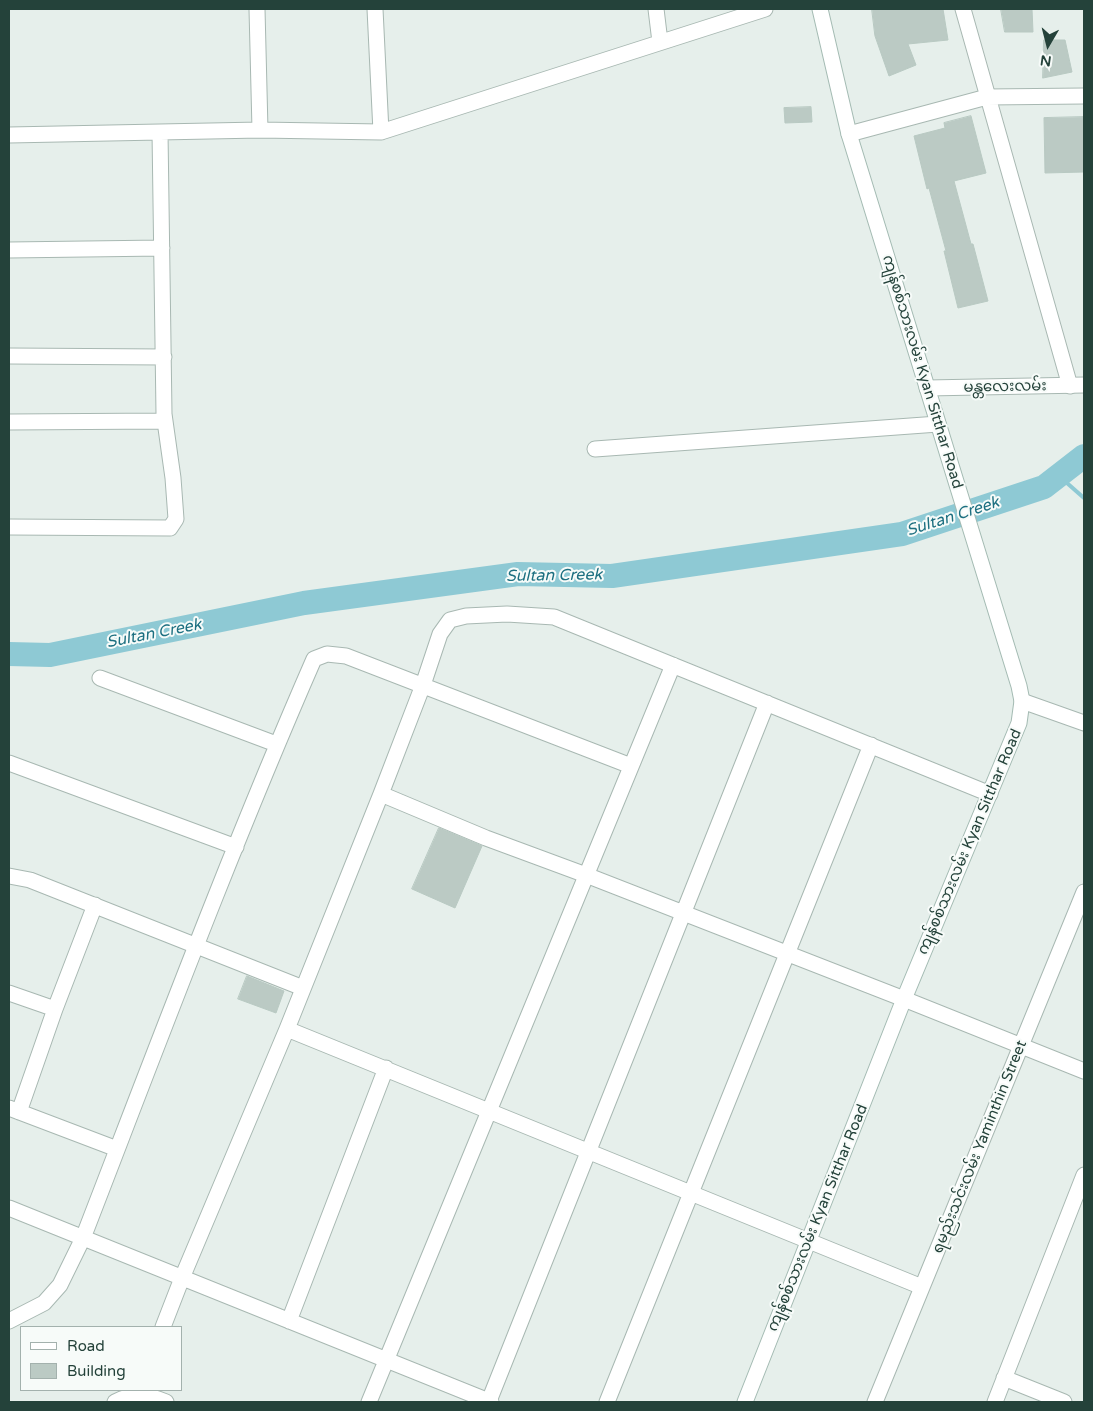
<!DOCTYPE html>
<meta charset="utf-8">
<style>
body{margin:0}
#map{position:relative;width:1093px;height:1411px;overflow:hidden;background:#e6efeb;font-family:"Varela Round",sans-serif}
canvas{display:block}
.frame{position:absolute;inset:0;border:10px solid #24423a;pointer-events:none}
.legend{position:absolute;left:20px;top:1326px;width:162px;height:65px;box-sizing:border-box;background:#f7fbf9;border:1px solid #a3b1ad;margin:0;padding:6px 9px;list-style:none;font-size:15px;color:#24423a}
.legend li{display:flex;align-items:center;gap:10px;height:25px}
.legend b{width:25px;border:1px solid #a3b1ad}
.north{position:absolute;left:1023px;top:20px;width:50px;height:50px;-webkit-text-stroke:4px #f7fbf9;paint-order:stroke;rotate:188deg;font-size:14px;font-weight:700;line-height:20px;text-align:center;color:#24423a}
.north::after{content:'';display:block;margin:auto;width:18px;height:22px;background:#24423a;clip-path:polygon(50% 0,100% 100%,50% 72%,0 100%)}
</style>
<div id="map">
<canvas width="1093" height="1411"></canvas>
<div class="frame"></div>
<ul class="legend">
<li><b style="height:6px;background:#fff"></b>Road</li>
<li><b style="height:14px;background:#bbcac4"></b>Building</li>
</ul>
<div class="north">N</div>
</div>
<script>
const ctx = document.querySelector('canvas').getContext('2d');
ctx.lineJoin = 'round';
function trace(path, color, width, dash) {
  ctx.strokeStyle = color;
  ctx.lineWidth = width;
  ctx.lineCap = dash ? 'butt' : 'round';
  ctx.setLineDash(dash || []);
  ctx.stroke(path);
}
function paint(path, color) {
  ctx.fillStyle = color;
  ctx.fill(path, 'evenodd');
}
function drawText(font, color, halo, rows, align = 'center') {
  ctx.font = font + ' "Varela Round","Noto Sans Myanmar",sans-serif';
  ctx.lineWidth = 4;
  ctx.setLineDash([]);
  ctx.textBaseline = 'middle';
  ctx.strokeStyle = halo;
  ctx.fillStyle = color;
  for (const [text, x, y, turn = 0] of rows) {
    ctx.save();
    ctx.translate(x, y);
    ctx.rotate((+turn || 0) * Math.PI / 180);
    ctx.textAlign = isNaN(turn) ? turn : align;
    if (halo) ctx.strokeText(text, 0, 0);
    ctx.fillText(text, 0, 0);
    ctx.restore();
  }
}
const stream = new Path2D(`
 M1059,476L1084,498`);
const river = new Path2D(`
 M9,654L50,655L304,603L518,574L612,576L902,534L1044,487L1084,456`);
const building = new Path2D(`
 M872,9H943L948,40L908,44L916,65L889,76L875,36Z
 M1001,9H1032L1033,32H1005Z
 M1044,40H1065L1072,72L1043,78Z
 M811,107L812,122L785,123L784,108Z
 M971,116L986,173L954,181L971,244H973L988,301L958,308L944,251H946L929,188L927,189L914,136L945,128L944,123Z
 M1084,117V172L1045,173L1044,118Z
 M439,828L482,846L455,908L412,889Z
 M247,976L284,991L276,1013L238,999Z`);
const minor = new Path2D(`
 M257,9L260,130
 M375,9L381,132
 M656,9L660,42
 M963,9L1070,386
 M849,134L987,97L1084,96
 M9,135L260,130L381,132L765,9
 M9,250L162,248
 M9,356L164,357
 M9,422L165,421
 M595,449L938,424
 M9,527L170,528L176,519L173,478L164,414L160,132
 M100,678L276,744
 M1022,701L1084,723
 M9,763L236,847
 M381,794L486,838L586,875L904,999L1084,1071
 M9,876L30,880L303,988
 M9,993L55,1009
 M287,1029L922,1287
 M9,1108L117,1149
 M19,1112L55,1009L95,905
 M9,1208L491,1402
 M9,1321L44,1303L60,1285L83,1238C158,1044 231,849 314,659L327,654L346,656L631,766
 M289,1321L386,1068
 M163,1327L182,1278L287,1029L381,794L423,685L440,634L450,620L466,616L507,614L554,617L990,794
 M1004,1378L1064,1402
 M489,1401L767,703
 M369,1402L673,665
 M607,1402L871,745
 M875,1402L1084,892
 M995,1402L1084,1175`);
const tertiary = new Path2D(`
 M927,388L1084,385
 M115,1402C136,1392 145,1393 166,1402`);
const secondary = new Path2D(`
 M745,1402L904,999L1019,723L1022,701L1019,686L849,134L820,9`);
const streetNames = [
 ["ကျန်စစ်သားလမ်း Kyan Sitthar Road",922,372,73],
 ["မန္တလေးလမ်း",1005,387,-1],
 ["ကျန်စစ်သားလမ်း Kyan Sitthar Road",970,842,-67],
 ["ရမည်းသင်းလမ်း Yaminthin Street",980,1147,-68],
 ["ကျန်စစ်သားလမ်း Kyan Sitthar Road",818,1218,-68]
];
const waterNames = [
 ["Sultan Creek",953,517,-18],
 ["Sultan Creek",554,576,-1],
 ["Sultan Creek",154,634,-11]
];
trace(stream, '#8ec9d4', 4);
trace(river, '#8ec9d4', 24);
paint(building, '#bbcac4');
trace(building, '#b8c9c2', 1);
trace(minor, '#a8b8b2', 17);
trace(tertiary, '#a8b8b2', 17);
trace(secondary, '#a4bbb3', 17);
trace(minor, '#fff', 15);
trace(tertiary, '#fff', 15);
trace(secondary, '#fff', 15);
drawText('15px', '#24423a', '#f7fbf9', streetNames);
drawText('italic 16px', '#1c6f80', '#f7fbf9', waterNames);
</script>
